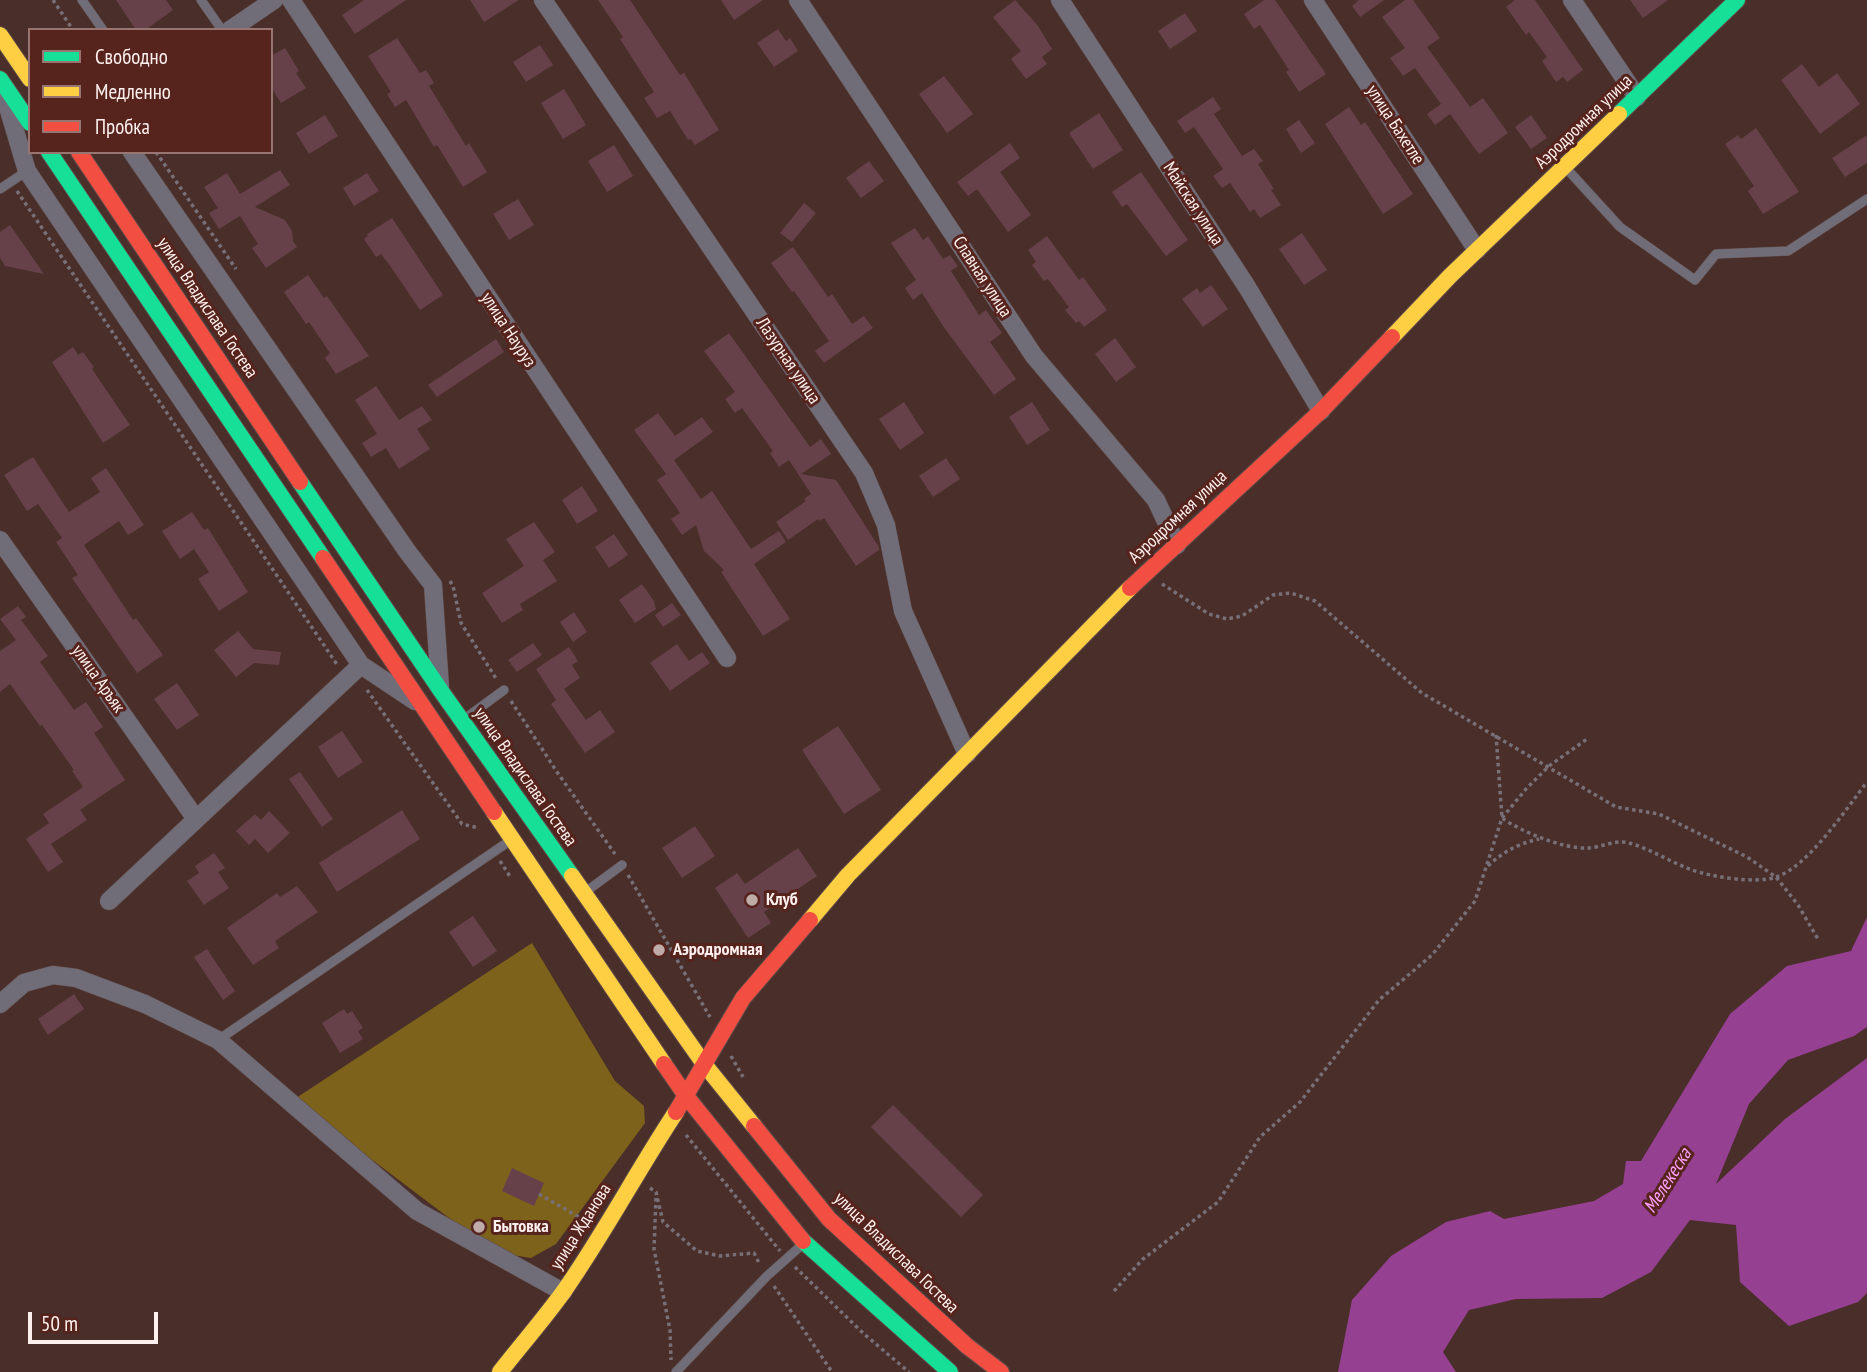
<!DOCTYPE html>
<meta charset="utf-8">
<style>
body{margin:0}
#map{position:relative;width:1867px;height:1372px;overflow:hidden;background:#492e2a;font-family:"PT Sans Narrow",sans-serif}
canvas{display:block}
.legend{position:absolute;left:28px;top:28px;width:245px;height:126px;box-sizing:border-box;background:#56231d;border:2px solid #997571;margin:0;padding:9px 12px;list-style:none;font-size:21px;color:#fef0ee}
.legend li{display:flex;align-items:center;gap:14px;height:35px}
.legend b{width:35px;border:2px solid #997571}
.scale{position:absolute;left:28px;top:1312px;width:130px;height:32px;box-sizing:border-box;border:4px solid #fef0ee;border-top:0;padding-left:9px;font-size:21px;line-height:24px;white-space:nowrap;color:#fef0ee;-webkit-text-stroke:5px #56231d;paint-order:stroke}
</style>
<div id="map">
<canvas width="1867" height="1372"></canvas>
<ul class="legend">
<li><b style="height:9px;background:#16e098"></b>Свободно</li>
<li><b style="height:9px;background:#ffcf43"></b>Медленно</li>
<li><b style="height:9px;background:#f24e42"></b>Пробка</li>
</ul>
<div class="scale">50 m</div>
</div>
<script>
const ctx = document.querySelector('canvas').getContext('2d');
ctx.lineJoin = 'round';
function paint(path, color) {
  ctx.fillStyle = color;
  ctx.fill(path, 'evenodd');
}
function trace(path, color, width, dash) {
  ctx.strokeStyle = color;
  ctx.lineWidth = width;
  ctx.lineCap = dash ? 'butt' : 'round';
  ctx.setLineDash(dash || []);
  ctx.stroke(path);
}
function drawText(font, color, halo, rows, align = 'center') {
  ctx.font = font + ' "PT Sans Narrow",sans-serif';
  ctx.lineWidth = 6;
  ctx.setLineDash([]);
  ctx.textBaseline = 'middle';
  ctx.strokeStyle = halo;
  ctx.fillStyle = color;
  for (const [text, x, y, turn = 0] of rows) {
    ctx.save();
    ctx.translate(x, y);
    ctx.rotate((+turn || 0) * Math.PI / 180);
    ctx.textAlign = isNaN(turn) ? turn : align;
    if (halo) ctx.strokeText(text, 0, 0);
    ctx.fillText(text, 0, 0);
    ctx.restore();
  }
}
const forest = new Path2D(`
 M532,943L615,1081L644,1106L645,1123L556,1244L531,1258L494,1252L293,1100Z`);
const water = new Path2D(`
 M1867,917V1027L1854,1036L1788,1060L1749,1104L1716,1184L1785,1119L1867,1058V1293L1858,1302L1789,1326L1740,1282L1736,1225L1690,1220L1651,1272L1602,1298L1516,1299L1469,1310L1443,1352L1456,1372H1338L1352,1300L1391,1256L1446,1222L1490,1211L1504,1219L1594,1201L1623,1184L1626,1161H1641L1730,1014L1787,966L1851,951Z`);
const building = new Path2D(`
 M116,0H166L173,10L145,30H136Z
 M364,0H406L355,34L342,15Z
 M470,0H519L484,22Z
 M598,0H630L680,75L684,73L719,130L695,145L691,139L688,140L670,111L657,118L644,98L654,92L620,39L623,37Z
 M721,0H763L734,20Z
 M1015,0L1038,26L1052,49L1042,57L1047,64L1026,79L1011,59L1021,51L993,17Z
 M1264,0H1275L1326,74L1299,92L1286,72L1289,70L1260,25L1254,29L1244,14Z
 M1359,0H1384L1360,17L1352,6Z
 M1405,0H1413L1440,38L1427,47L1470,107L1483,98L1508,133L1479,154L1450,114L1435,125L1427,114L1441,104L1415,68L1403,76L1390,58L1405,48L1382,17Z
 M1515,0H1535L1583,70L1567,82L1563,77L1556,82L1542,61L1547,57L1529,32L1526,35L1506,7Z
 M1630,0H1668L1643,18Z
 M1185,13L1197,31L1170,49L1158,31Z
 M778,29L786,41L790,38L798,51L774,67L757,43Z
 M397,38L420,73L426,70L434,83L429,86L466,146L469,143L487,172L463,187L437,145L434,147L406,100L395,107L387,94L391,92L368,56Z
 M540,45L553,65L526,82L513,62Z
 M285,48L299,71L296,73L306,88L281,103L271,87V56Z
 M1802,64L1819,87L1837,73L1860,104L1820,134L1781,80Z
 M944,76L973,114L947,133L919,94Z
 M564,89L586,125L563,139L541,103Z
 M1213,97L1221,109L1214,114L1242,156L1254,149L1263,161L1258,164L1274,189L1271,190L1281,205L1260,218L1254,209L1250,212L1230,183L1222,188L1213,176L1223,169L1194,127L1185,133L1177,121Z
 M1349,107L1361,125L1365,122L1413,194L1383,214L1325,124Z
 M1099,113L1123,150L1093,169L1069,133Z
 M325,115L338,136L309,154L296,133Z
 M1531,115L1547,138L1531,149L1515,127Z
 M1299,120L1315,143L1301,153L1286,129Z
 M1756,128L1799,192L1763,214L1748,191L1754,186L1725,144L1738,135L1741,139Z
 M1867,135V163L1845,177L1832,158Z
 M1010,143L1020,158L1000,172L1031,215L1008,232L977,189L968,196L957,182Z
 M614,145L633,176L607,192L588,161Z
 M869,161L884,181L861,198L846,178Z
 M280,170L290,185L255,207L285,220L292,231L293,241L297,247L266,268L252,248L258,244L240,216L219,229L209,213L218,208L204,187L227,173L240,194Z
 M1141,172L1188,240L1166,256L1127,204L1122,207L1112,192Z
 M367,173L379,191L354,206L343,188Z
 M518,199L534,225L509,240L493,214Z
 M804,203L816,213L792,242L780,233Z
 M392,218L443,295L420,310L391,267L381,254L376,257L364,239L368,236L367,234Z
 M10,225L44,274L5,266L0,258V232Z
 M915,228L923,240L928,236L943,259L950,255L958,266L951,271L979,315L986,310L1002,333L990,342L1016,379L994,395L943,326L922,293L913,300L905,288L916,280L891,243Z
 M1302,233L1327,270L1304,285L1279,249Z
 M1047,236L1079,280L1083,277L1107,310L1084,327L1079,321L1076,323L1065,310L1069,307L1048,279L1044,281L1032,265L1036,262L1028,250Z
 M793,247L828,297L832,294L852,324L864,316L873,328L824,363L815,351L829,341L794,291L792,292L771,263Z
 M308,275L324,298L327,296L369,356L336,374L325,358L330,353L309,322L306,324L284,292Z
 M1211,285L1228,309L1203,327L1182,299L1197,288L1200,293Z
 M729,333L810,447L821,439L831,454L801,474L836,480L879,547V550L856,566L824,518L819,521L818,519L788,540L776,522L806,501L804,499L811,494L789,460L779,467L770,453L773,451L742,408L735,413L725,399L735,392L704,351Z
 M1115,338L1136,367L1116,382L1095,354Z
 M496,339L504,352L437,397L428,385Z
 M73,347L78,355L83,352L94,367L92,369L130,425L103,443L52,362Z
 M376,386L399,420L422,406L432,420L417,429L430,449L399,469L386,448L371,457L362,443L377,434L355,400Z
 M904,402L924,433L900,450L879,419Z
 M1032,402L1050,430L1027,445L1009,417Z
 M658,413L675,436L702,417L713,432L674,460L701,499L712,491L751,549L779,531L786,542L754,564L790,619L763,636L721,572L724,570L704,551L696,525L682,535L671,519L680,513L657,480L666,474L634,430Z
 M33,457L69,512L100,492L91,478L106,468L144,525L128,535L119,521L84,545L133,620L136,618L163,655L137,673L72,578L78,575L56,542L62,538L38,504L27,511L4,475Z
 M946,458L960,479L933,497L919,476Z
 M582,486L598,511L577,524L562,500Z
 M192,512L204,530L208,528L248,592L219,611L198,579L209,572L194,549L180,559L162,531Z
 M534,522L555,552L543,560L557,581L520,604L523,610L502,623L482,593L524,566L506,539Z
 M614,534L628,555L609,568L595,547Z
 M642,584L654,601L656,609L635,623L619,600Z
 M672,603L681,615L663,627L655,615Z
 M18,606L26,617L21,620L48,656L40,662L74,710L86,702L103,727L94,733L125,780L80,810L87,820L51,844L63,862L48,872L26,839L49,823L43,814L83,787L72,771L74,770L42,725L40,726L10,684L0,692V651L16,640L0,619Z
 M574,612L587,632L573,642L560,622Z
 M238,631L253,649L281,652L279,665L254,663L236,677L214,650Z
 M533,643L542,655L517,672L508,660Z
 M677,644L689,661L702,652L710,663L670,691L650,663Z
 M569,647L578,661L572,665L580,678L564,689L586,720L600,710L615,732L585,753L551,704L556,700L536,669Z
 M177,683L199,715L177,730L154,699Z
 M838,726L881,790L844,814L802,750Z
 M342,731L363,762L338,778L318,747Z
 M300,772L333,819L322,827L289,779Z
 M402,810L420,839L337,892L319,863Z
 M269,811L290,833L268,853L255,839L249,845L236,831L255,814L261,820Z
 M695,826L715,856L682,878L662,848Z
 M798,848L817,876L764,912L771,923L748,938L715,888L737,873L745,884Z
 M214,853L225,868L218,872L229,888L204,905L187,881L199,873L195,866Z
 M297,886L318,912L275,941L279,948L253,965L227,928L277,893L280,897Z
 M473,916L497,951L473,967L449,932Z
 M207,949L235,991L223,1000L194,957Z
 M74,994L84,1009L48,1035L38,1019Z
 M344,1009L347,1014L352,1011L363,1028L358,1031L363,1039L340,1053L322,1023Z
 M893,1105L983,1195L961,1217L871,1127Z
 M512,1168L544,1183L534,1206L502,1191Z`);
const path = new Path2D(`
 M53,0L73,30
 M156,152L236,269
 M17,191L338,666
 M450,581L453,586L461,623L497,680
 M1162,584L1209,614L1227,619L1242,616L1273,595L1291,593L1315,601L1422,693L1616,807L1659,814L1747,857L1776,877L1798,905L1818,939
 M367,690L462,824L479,828
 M511,701L557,772L615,854
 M1496,735L1502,818C1522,832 1563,849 1587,848C1600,848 1616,839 1629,843C1651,849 1670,862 1692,870C1712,877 1756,884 1776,877C1808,867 1846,809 1867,782
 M500,861L511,878
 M1488,866C1504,851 1518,844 1539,839
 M628,875L710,1017
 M731,1056L743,1077
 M686,1135L780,1251
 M650,1188L656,1192L663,1222L697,1251L720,1256L754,1253L760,1265
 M539,1194L586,1221
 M656,1198L654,1249L670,1330L671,1360
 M795,1267L864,1334L909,1372
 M774,1286L832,1372
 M1114,1291L1143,1259L1218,1202L1260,1137L1300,1102L1379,1000L1432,955L1475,901L1502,818L1526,789L1549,766L1587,739`);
const lane = new Path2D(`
 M82,0L103,30
 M201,0L222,30
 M1566,168L1620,227L1695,280L1716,254L1788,251L1867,199
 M0,189L27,171
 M463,720L504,690
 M584,893L622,865
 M218,1040L511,840
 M676,1372L767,1276L803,1244`);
const street = new Path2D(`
 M291,0L727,658
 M543,0L864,473L886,525L903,611L967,754
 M798,0L1034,356L1156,500L1177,545
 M1060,0L1247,287L1321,411
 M1313,0L1477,250
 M1572,0L1637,97
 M230,30L274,0
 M4,94L27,171L361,665L415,701
 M132,152L407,551L433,585L440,687
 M0,540L196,819
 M109,901L361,665
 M0,1004L24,983L53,975L76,978L145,1004L218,1040L417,1211L563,1292`);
const fast = new Path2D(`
 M0,79L30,123
 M1619,114L1737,0
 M49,152L323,558
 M300,482L441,691L572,876
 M803,1241L950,1372`);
const slow = new Path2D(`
 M0,35L30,79
 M1392,337L1450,276L1619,114
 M494,812L664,1064
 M572,876L704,1064L754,1126
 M810,920L848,875L1130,588
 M500,1372C521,1345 544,1319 564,1291C604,1234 637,1171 676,1112`);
const jam = new Path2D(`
 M79,152L300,482
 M323,558L494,812
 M1130,588L1321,411L1392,337
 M664,1064L686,1096L803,1241
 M676,1112L743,998L810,920
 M754,1126L829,1219L967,1346L1001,1372`);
const markers = [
 [752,900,7,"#bfaca9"],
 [659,950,7,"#bfaca9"],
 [479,1227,7,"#bfaca9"]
];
const streetNames = [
 ["Аэродромная улица",1584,122,-44],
 ["улица Бахетле",1395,125,57],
 ["Майская улица",1193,204,57],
 ["Славная улица",982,277,57],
 ["улица Владислава Гостева",207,308,56],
 ["улица Науруз",508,330,57],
 ["Лазурная улица",788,361,56],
 ["Аэродромная улица",1178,517,-43],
 ["улица Аръяк",98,679,55],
 ["улица Владислава Гостева",525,777,55],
 ["улица Жданова",581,1227,-58],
 ["улица Владислава Гостева",896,1253,44]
];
const poiNames = [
 ["Клуб",766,900],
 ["Аэродромная",673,950],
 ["Бытовка",493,1227]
];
const waterNames = [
 ["Мелекеска",1668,1181,-58]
];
paint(forest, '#7d621c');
paint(water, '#964092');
paint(building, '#674149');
trace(lane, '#604b48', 10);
trace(street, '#604b48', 19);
trace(fast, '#604b48', 18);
trace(slow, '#604b48', 18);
trace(jam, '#604b48', 18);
trace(path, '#796f76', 3.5, [3.5, 3.5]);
trace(lane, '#706d78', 9);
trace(street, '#706d78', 18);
trace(fast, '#16e098', 16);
trace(slow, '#ffcf43', 16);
trace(jam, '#f24e42', 16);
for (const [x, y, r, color] of markers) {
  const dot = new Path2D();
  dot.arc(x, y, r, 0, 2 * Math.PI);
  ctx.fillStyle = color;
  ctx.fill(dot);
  trace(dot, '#56231d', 2.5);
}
drawText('18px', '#fef0ee', '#56231d', streetNames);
drawText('bold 18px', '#fef0ee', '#56231d', poiNames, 'left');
drawText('italic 19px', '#fc9ef7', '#56231d', waterNames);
</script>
